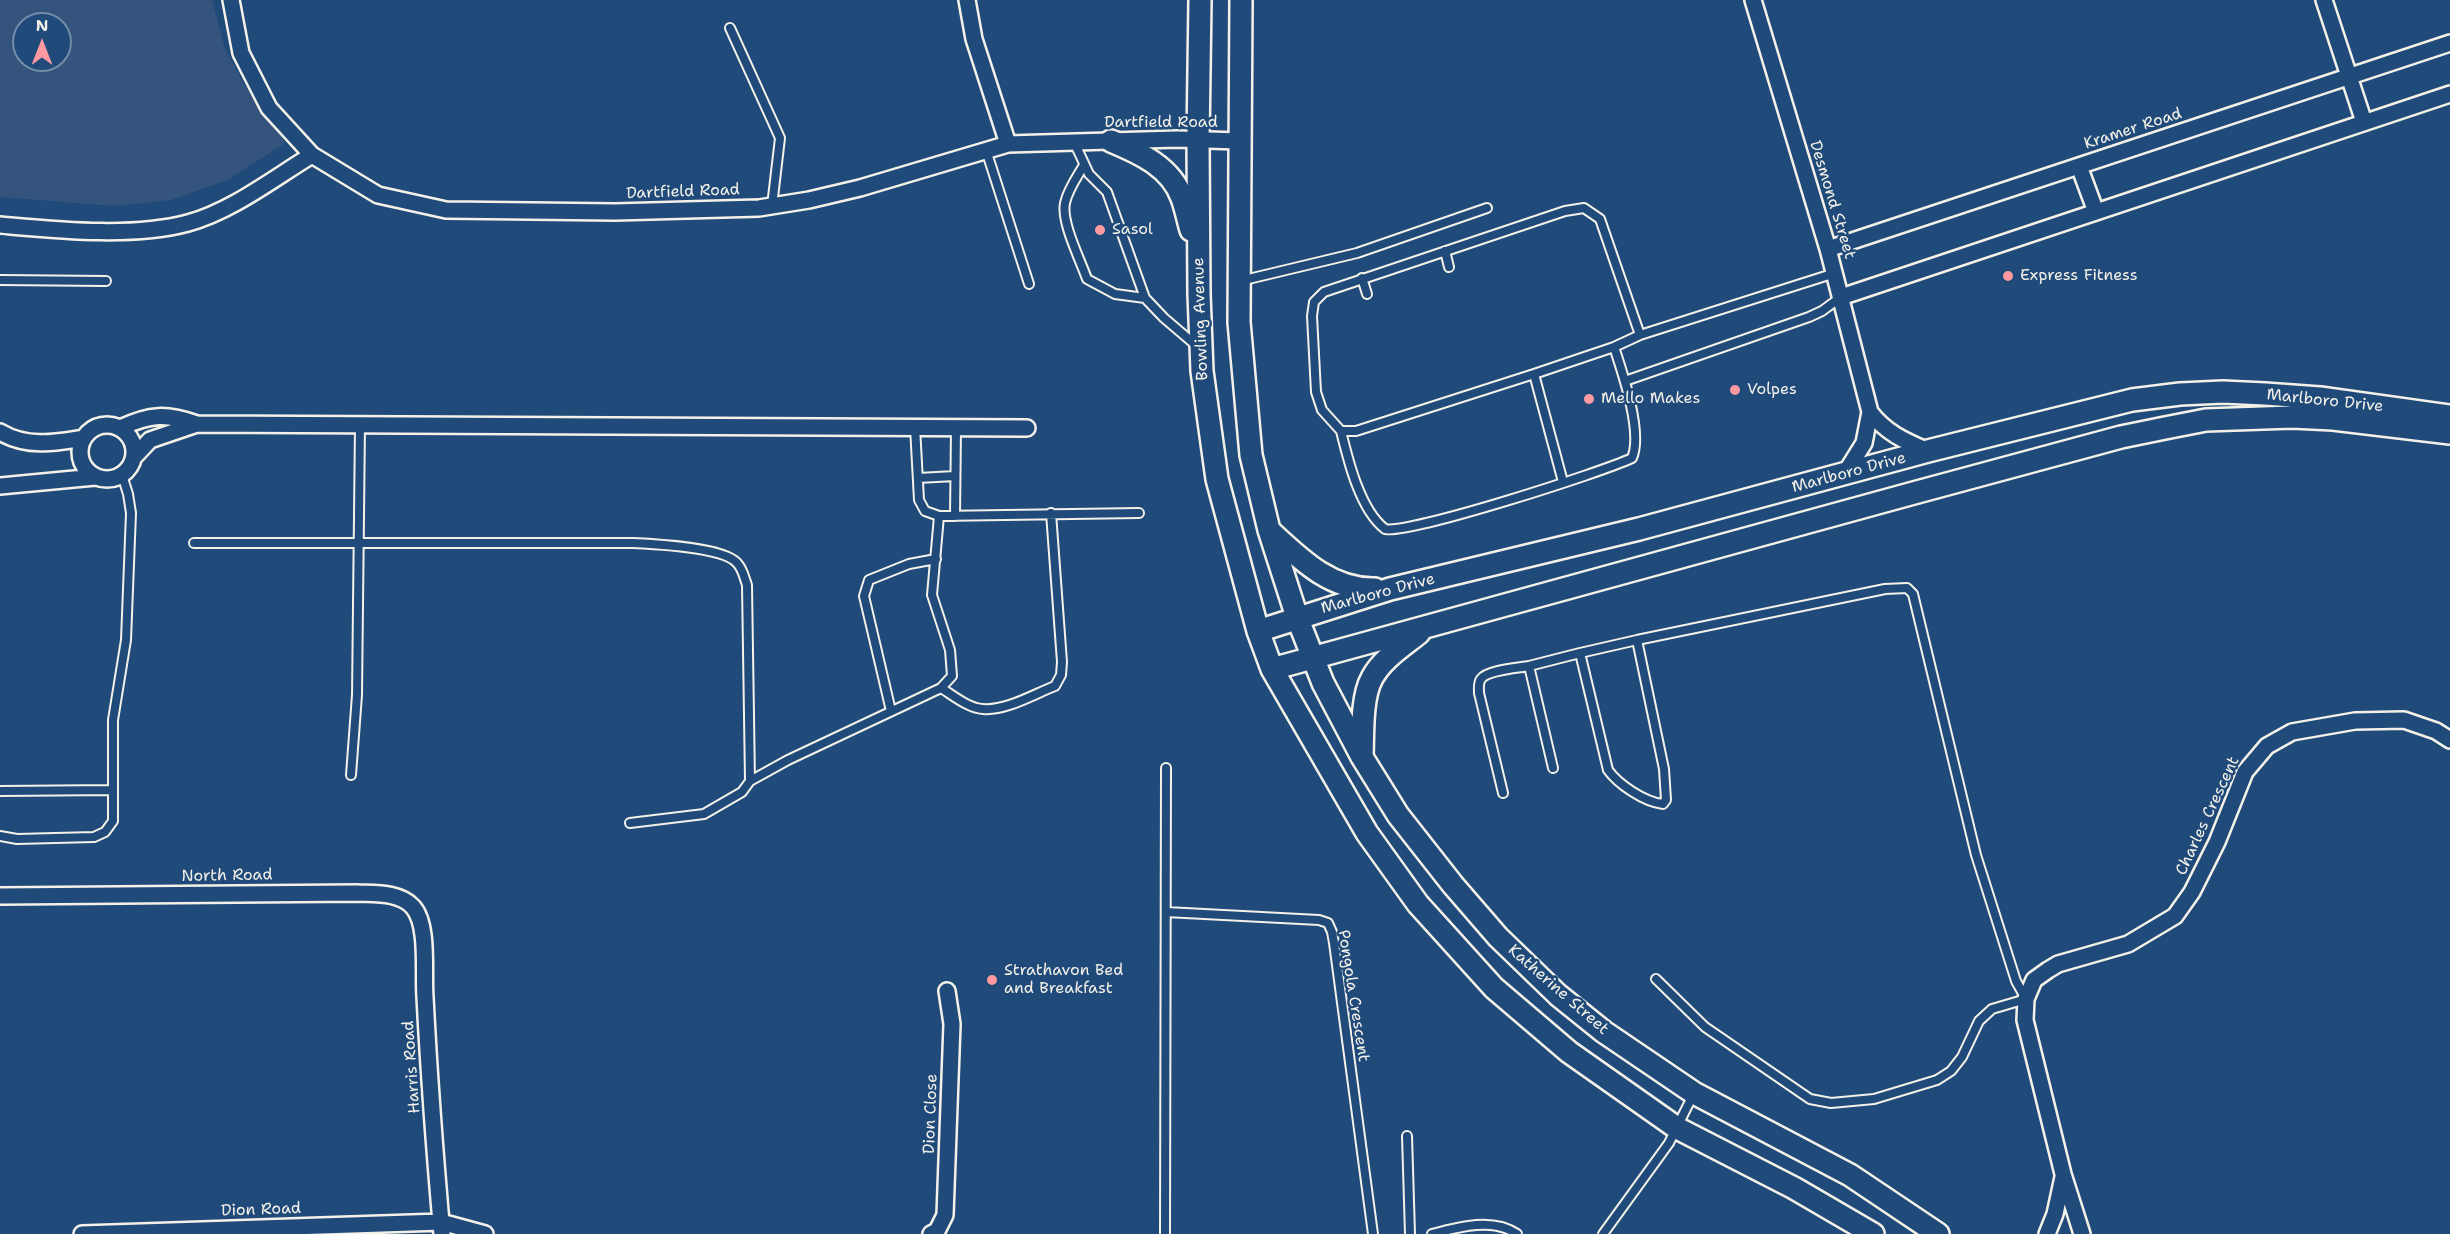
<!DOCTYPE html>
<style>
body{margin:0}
#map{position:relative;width:2450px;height:1234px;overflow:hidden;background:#1f4a7a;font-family:"Shantell Sans",sans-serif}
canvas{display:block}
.north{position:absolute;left:12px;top:12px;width:60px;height:60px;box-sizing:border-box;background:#1f4a7a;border:2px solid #748da6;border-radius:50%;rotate:0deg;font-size:16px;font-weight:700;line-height:24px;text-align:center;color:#f4f1e8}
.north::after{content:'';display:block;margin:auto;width:21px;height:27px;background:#ff9aa2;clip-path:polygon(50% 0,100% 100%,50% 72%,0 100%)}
</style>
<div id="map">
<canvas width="2450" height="1234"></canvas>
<div class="north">N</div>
</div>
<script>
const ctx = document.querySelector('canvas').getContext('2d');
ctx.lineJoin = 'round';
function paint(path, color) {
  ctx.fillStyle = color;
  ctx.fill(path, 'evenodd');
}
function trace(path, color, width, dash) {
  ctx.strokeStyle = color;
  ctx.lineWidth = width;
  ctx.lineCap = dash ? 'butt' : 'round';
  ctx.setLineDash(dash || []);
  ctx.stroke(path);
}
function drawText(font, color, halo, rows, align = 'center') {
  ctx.font = font + ' "Shantell Sans",sans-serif';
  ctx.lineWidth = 5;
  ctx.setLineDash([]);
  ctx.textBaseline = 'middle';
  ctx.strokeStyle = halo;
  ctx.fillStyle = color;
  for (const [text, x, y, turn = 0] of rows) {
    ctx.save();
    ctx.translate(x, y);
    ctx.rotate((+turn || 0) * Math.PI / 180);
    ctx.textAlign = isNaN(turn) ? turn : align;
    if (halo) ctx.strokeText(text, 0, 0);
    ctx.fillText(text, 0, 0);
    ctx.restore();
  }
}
const built = new Path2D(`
 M0,0H212L225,49L244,84L285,143L228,180L171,200L114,206L0,197ZM24,24H60V60H24Z`);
const lane = new Path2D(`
 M730,28L780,138L772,206
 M1074,142L1089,174L1107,192L1145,298L1164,318L1198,347
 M986,150L1029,284
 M1084,165C1077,177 1068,189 1065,203C1061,222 1080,259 1087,279L1115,294L1145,298
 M1445,251L1449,267
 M1362,278L1367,294
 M0,280L106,281
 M1240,281L1357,253L1487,208
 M1534,374L1356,431H1341L1322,410L1316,392L1312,316L1314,302L1324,292L1565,211L1584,208L1600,219L1640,335
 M1625,381L1809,317L1822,311L1841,297
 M915,427L919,500L925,511L939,516L1139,513
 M1341,431C1348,460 1360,510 1385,529C1407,535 1603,472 1632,458C1643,433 1623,374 1614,347
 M918,478L955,476
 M1563,482L1534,374L1614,347L1640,335L1835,273
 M955,516L956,428
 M194,543H632C654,544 723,547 737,563C743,569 744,577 747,585L750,781
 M1580,653L1637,640
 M941,688C954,696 968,708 983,709C1006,711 1034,694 1055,686L1061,675L1062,662L1051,513
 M891,711L864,596L869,580L909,564L936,559
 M1553,768L1529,666L1580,653L1608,770C1618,784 1644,802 1663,804L1666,800L1664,769L1637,640L1885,589L1907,588L1913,594L1976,855L2016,981L2026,999L1992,1009L1979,1021L1962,1057L1951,1071L1937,1080L1874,1099L1831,1103L1810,1099L1705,1027L1656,979
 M351,775L357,695L360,425
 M0,791L113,790
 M1503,793L1479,693C1479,688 1478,683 1481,679C1487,670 1518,668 1529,666
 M630,823L704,814L742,792L750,781L788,760L941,688L952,676L950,650L932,595L939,516
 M0,836L17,839L94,837L105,832L113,821V720L126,640L131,513L128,494L122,475
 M1166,912L1319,920L1328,923L1332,932L1334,943L1373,1234
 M1407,1136L1410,1234
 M1165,1234L1166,768
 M1432,1234C1458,1227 1493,1217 1517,1234
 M1603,1234L1669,1143L1693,1095`);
const street = new Path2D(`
 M231,0L241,53L269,108L312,155L378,195L446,210L615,212L759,208L809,200L860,188L1008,144L1177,139L1239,141
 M967,0L974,39L1008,144
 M1753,0L1828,249L1870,412C1886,433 1905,441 1928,451
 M2324,0L2364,122
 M2079,166L2096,212
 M0,225C57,230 132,238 188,223C232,211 274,178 312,155
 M1828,249L2450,43
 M1841,297L2450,94
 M80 452a27 27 0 1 1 54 0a27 27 0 1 1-54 0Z
 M120,428C150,414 166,413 197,424
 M0,432C27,448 54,443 84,438
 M135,456L150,440L197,424L1027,428
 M1844,475L1864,443L1870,412
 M0,486L95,477
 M0,896L357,893C375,894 400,892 413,907C429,925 423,973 425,997C429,1076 435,1155 442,1234
 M82,1234L441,1222L485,1234
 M931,1234L937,1231L945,1215L952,1024L947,991
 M2047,1234L2055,1214L2063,1177
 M2082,1234L2063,1174L2025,1020L2026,999L2034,980L2048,970L2058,964L2128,944L2175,916L2192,892L2217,842L2245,772L2267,746L2292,732L2355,721L2404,720L2436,731L2450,740`);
const secondary = new Path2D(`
 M1200,0L1198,140L1199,294L1202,371L1217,479L1258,631L1272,669L1367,833L1418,904L1494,988L1569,1052L1677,1128L1794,1188L1873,1234
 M1241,0L1239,322L1251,455L1269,530L1297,617L1323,683L1362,757L1398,815L1453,885L1498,937L1558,995L1604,1032L1694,1093L1850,1175L1938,1234
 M1111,141C1140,153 1171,167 1182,198C1186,209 1188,220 1191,230
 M1272,533C1302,561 1332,590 1375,589
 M1258,631L1390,589L1639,529L1928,451L2132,400L2180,394L2223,392L2265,394L2320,398L2450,416
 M1272,669L1910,494L2121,437L2165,428L2206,420L2292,417L2333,419L2450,433
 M1362,757C1363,735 1361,698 1372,678C1382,659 1403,646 1419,633`);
const markers = [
 [1100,230,6,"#ff9aa2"],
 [2008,276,6,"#ff9aa2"],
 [1735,390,6,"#ff9aa2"],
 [1589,399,6,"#ff9aa2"],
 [992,980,6,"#ff9aa2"]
];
const streetNames = [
 ["Dartfield Road",1161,123],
 ["Kramer Road",2133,129,-18],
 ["Dartfield Road",683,192,-2],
 ["Desmond Street",1832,200,73],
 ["Bowling Avenue",1201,319,-92],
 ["Marlboro Drive",2325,401,6],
 ["Marlboro Drive",1849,473,-15],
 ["Marlboro Drive",1378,594,-15],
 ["Charles Crescent",2208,816,-65],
 ["North Road",227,876,-1],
 ["Katherine Street",1558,990,41],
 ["Pongola Crescent",1353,996,81],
 ["Harris Road",412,1067,-94],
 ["Dion Close",931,1114,-88],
 ["Dion Road",261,1210,-2]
];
const poiNames = [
 ["Sasol",1112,230],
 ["Express Fitness",2020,276],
 ["Volpes",1747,390],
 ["Mello Makes",1601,399],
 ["Strathavon Bed",1004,971],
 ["and Breakfast",1004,989]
];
paint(built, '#34547d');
trace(lane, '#f4f1e8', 12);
trace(street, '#f4f1e8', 20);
trace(secondary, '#f4f1e8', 26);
trace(lane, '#1f4a7a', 8);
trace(street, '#1f4a7a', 15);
trace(secondary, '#1f4a7a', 21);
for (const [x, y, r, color] of markers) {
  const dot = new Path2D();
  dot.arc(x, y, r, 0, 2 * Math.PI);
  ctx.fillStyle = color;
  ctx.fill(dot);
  trace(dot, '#1f4a7a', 2);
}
drawText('16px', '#f4f1e8', '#1f4a7a', streetNames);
drawText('16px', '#f4f1e8', '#1f4a7a', poiNames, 'left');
</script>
